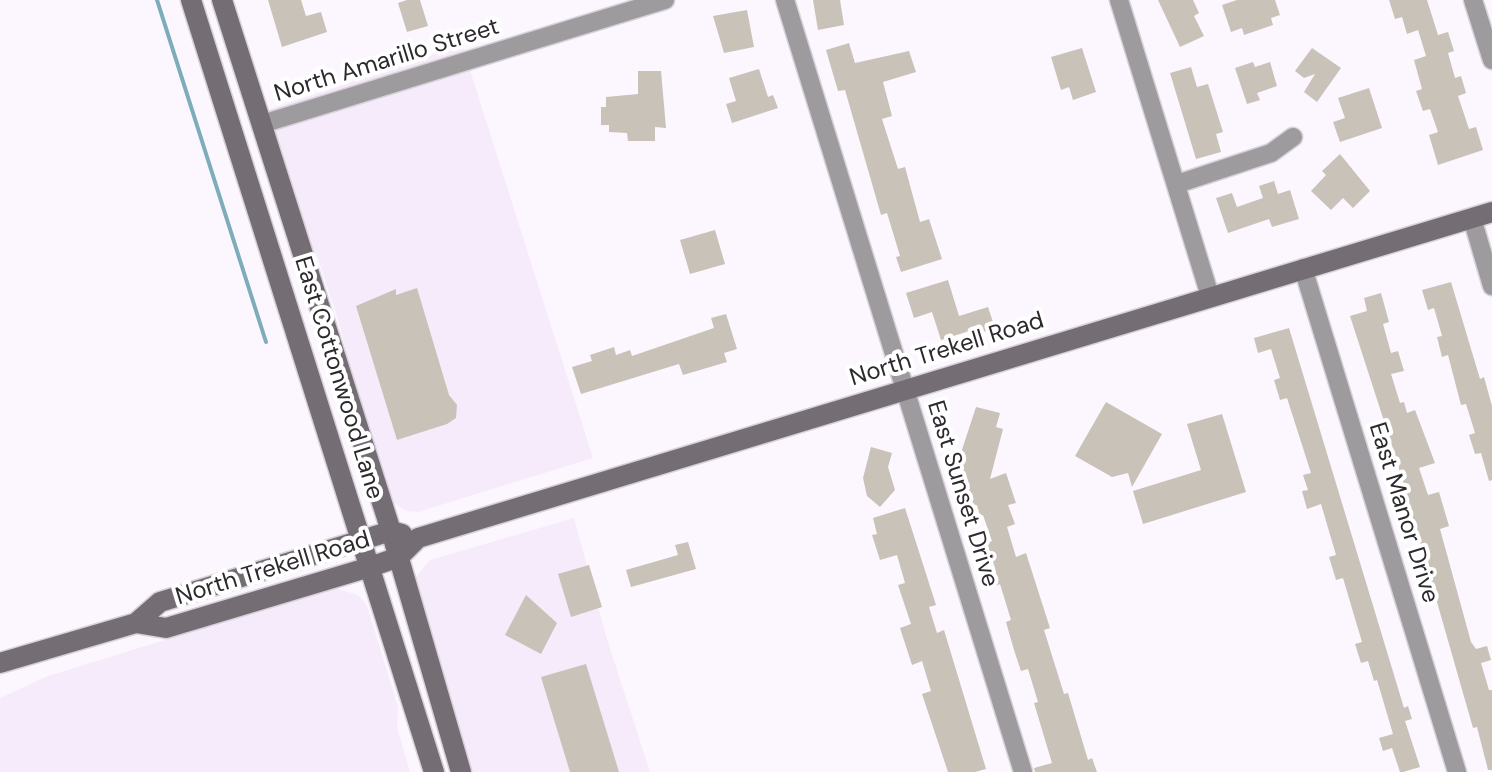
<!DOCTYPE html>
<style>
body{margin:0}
canvas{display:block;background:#fcf6fe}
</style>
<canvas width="1492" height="772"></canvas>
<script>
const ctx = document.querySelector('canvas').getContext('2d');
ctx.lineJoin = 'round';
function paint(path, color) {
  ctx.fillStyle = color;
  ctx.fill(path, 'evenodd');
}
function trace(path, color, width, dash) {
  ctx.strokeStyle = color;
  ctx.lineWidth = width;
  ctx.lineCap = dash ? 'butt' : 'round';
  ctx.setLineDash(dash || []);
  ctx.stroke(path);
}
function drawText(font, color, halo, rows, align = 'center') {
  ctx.font = font + ' "DM Sans",sans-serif';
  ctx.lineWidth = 8;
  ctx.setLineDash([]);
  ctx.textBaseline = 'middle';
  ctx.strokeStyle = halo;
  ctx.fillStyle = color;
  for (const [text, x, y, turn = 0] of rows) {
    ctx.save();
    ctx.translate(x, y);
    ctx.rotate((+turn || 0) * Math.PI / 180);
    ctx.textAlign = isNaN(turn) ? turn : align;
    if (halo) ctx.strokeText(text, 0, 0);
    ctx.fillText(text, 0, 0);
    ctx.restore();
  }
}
const built = new Path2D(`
 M462,45L593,458L418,512L406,511L388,499L369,446L338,319L318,259L297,217L264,111Z
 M574,518L606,636L650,772H470L415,589L416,577L430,560Z
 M334,588L358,595L367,606L398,707L397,727L410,772H0V698L48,676Z`);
const stream = new Path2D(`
 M157,0L266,342`);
const building = new Path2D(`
 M268,0H301L306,16L321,12L327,32L282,47Z
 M407,0H420L428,26L407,32L398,3Z
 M813,0H840L844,25L818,30Z
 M1158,0H1193L1199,13L1194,16L1204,36L1180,47Z
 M1237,0H1275L1280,15L1271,18L1273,25L1244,35L1242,28L1231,32L1222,5Z
 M1389,0H1427L1438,35L1448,32L1454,51L1448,53L1455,78L1461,76L1466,93L1458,96L1469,129L1476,127L1483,150L1438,165L1429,135L1438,132L1430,109L1423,111L1416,91L1422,89L1414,60L1426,56L1418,30L1407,34L1402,17L1395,19Z
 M747,10L754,47L724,53L713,16Z
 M849,43L855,63L909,51L916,72L883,82L892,116L882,119L898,169L905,167L920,222L929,219L942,259L901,272L896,257L900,256L887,213L881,215L845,90L838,91L826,50Z
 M1082,48L1096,92L1073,100L1069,87L1061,90L1051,57Z
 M1312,48L1341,68L1317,102L1304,92L1315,74L1304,78L1295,71Z
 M1253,62L1255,67L1270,62L1277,86L1257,93L1260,100L1247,104L1235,68Z
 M1191,67L1197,87L1208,84L1223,132L1216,134L1221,152L1196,159L1170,73Z
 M759,69L768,97L773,95L778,108L732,123L726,104L736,101L729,78Z
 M638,71H661L666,128L655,127V141H628L627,133L609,132V125H601V107H606V97L638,94Z
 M1369,88L1382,128L1340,142L1333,122L1345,118L1338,98Z
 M1340,154L1370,191L1353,208L1343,198L1331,210L1311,191L1326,175L1322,171Z
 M1274,181L1278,194L1290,190L1299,219L1272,227L1269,219L1228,233L1216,198L1232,193L1237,207L1263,198L1259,186Z
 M715,230L725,264L690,274L680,240Z
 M948,280L959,316L988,307L995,328L974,335L972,330L941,340L932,312L914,318L906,293Z
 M1451,282L1480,379L1484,377L1492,406V480L1489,481L1481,453L1475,454L1469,435L1475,433L1466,404L1461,405L1448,355L1442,357L1437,337L1442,336L1434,308L1428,310L1422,290Z
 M417,288L449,395L457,405L456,418L447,424L397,440L356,306L396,289V295Z
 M1381,293L1389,322L1383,324L1391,353L1398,351L1404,371L1391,374L1400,403L1404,402L1407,413L1415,410L1435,463L1419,468L1428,495L1439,492L1449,526L1440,529L1471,642L1476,649L1487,646L1491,660L1481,663L1489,690H1492V770H1488L1477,727L1473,728L1395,455L1350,316L1367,311L1364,298Z
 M726,314L737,349L724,353L727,362L683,375L679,364L581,394L572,367L592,361L590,355L614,347L616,355L630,350L632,356L714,328L711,318Z
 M1289,328L1404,708L1408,706L1412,719L1405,721L1420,767L1403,772H1400L1392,748L1383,751L1379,738L1393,734L1377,680L1374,681L1368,661L1361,663L1355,644L1362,642L1343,578L1336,580L1329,557L1336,555L1321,504L1307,509L1302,491L1308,490L1303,475L1311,473L1287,398L1280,400L1274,380L1280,378L1271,349L1258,353L1254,338Z
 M1106,402L1162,434L1132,487L1128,473L1112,477L1075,456Z
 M976,407L1000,413L996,427L1003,429L990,479L1006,473L1016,503L1008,505L1015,524L1007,527L1016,557L1026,553L1050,628L1044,630L1064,694L1068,693L1088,760L1092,758L1097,772H1035L1034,768L1052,763L1034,703L1038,702L1028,669L1021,671L1014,650L1006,622L1011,620L1000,584L996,586L991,570L995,568L987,543L992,541L983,515L980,516L977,505L973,506L962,473L955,471Z
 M1222,414L1246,492L1143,524L1133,491L1201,470L1187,424Z
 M871,447L892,453L888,467L895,490L880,507L867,496L863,478Z
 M905,508L936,605L929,607L937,633L944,630L986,769L975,772H948L922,694L931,691L922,661L912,665L900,628L911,624L898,585L905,583L897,555L880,560L872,535L877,534L873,518Z
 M688,542L696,569L631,587L626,570L678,555L675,545Z
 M589,565L602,607L571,617L558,574Z
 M526,595L557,623L541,654L505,635Z
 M586,664L619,772H570L541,677Z`);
const minor = new Path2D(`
 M785,0L1023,772
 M1119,0L1210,296
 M1473,0L1492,60
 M262,124L665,0
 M1177,184L1271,153L1293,137
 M1472,218L1492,286
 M1303,268L1457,772`);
const secondary = new Path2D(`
 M191,0L434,772
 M222,0L391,531L461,772
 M136,623L166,628L370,567L399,557L418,538L1492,212
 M0,663L136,623L160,602L391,531L402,534`);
const streetNames = [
 ["North Amarillo Street",387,61,-17],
 ["North Trekell Road",947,350,-17],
 ["East Cottonwood Lane",338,378,73],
 ["East Sunset Drive",962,494,73],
 ["East Manor Drive",1403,513,73],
 ["North Trekell Road",273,569,-17]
];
paint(built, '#f6ebfb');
trace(stream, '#7dacba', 4);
paint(building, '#c9c2b9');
trace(minor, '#d7d1d9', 21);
trace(secondary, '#d7d1d9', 23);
trace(minor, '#9e9b9e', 18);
trace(secondary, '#746e74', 20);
drawText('24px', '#2d2a2e', '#fff', streetNames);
</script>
